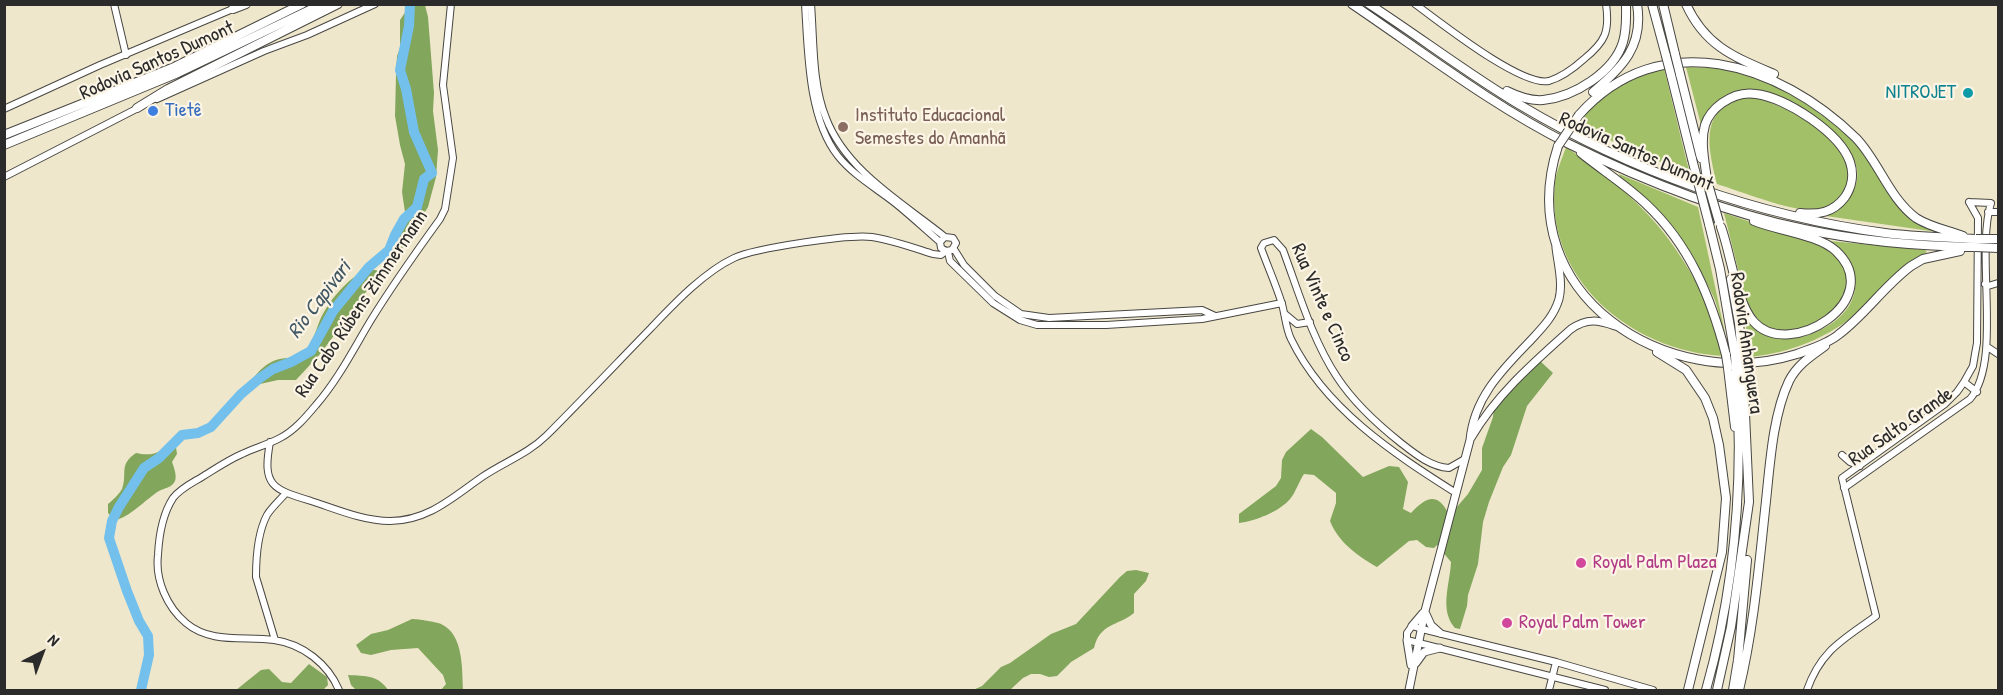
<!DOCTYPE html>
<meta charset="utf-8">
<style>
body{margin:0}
#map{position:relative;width:2003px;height:695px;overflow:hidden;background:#efe7cb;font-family:"Patrick Hand",sans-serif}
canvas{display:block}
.frame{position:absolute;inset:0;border:6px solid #2b2b2b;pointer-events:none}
.north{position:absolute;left:12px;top:623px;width:60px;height:60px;-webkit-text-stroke:4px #fcf5e5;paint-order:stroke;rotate:42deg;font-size:16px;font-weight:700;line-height:24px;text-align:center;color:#2b2b2b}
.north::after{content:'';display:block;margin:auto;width:21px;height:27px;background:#2b2b2b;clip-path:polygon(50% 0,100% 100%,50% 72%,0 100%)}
</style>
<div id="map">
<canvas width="2003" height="695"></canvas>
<div class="frame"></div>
<div class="north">N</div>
</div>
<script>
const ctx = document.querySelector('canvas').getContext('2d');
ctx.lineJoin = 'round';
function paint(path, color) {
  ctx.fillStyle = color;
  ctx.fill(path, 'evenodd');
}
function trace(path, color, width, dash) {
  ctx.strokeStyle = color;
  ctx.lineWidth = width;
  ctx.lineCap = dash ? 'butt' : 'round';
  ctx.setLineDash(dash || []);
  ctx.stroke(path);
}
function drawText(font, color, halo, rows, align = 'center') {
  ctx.font = font + ' "Patrick Hand",sans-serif';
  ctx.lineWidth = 4.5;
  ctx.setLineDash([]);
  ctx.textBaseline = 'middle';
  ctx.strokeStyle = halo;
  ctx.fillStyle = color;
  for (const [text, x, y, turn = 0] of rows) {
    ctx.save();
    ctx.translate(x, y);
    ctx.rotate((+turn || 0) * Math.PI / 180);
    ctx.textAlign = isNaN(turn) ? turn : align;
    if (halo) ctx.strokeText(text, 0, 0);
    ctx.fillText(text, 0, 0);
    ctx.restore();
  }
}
const green = new Path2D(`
 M1686,67L1713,68L1748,74L1801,99L1846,134L1858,147L1898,203L1937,232L1826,216C1848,205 1866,183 1853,157C1847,145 1833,137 1823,129C1815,122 1807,113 1798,108C1787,102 1750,96 1735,93L1701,125Z
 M1664,68L1687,163L1691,175L1577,126C1598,96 1629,77 1664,68Z
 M1748,97C1783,101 1870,147 1845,191C1838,203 1829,209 1815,210C1792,212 1740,191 1717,184C1708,147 1698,106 1748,97Z
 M1566,147C1619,184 1656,214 1689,270C1696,282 1704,294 1709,307C1714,323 1718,340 1723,356C1632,351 1544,280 1555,182C1557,169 1562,159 1566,147Z
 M1619,174L1698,207L1725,333C1720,323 1719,309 1714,298C1695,255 1657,206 1620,177Z
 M1724,213L1819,245C1843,256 1846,268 1848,292C1842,300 1835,312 1827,318C1823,322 1815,323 1809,325C1776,339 1755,327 1744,293Z
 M1830,241L1925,250L1927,252C1900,267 1882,290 1860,310C1830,338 1789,353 1750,357L1744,313C1751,323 1758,333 1771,337C1785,341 1800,338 1813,333C1844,322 1867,294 1849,261C1844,252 1836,247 1830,241Z`);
const forest = new Path2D(`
 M413,5H425L428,17L434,93L433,111L438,150L436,177L428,207L404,246L393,260H384L383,251L398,228L405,212L402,192L405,164L400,145L395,116L396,76L397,56L400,48V20L406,11Z
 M367,270H376L380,273L321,353L296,380H278L260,384L254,377C260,370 267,363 276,360C285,357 295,359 303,353C313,344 315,332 320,320C328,302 348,277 367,270Z
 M1531,360L1540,361L1553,373L1527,406L1511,455L1503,467L1489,502L1483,522L1478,564L1468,595L1467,606L1460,629L1455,628C1439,610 1450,584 1451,562L1437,545L1434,548L1426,547L1417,540L1409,541L1377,567C1358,556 1338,542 1330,521L1336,503V493L1314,475L1304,474C1299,481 1296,492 1290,499C1279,512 1255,521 1239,523V514L1276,486L1281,478L1282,460L1286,452L1311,429L1322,437L1363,477L1389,466L1399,467L1408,482L1403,509L1411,513C1425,498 1437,491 1448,513L1456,508L1468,494L1482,470V448L1493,417L1494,407L1516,375Z
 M175,441L177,454L172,462C174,467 177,476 175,481C172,488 164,488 159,491C146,499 129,518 115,520L108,513V504C113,500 119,494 122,489C128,473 118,465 136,453C152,457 163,452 175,441Z
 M1136,570L1149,573L1146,581L1134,594V613C1118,626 1100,623 1094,648L1071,662L1057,676L1049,677L1040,674H1031L1023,678L1010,690H960H973L982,686L1001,667L1010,663L1051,634L1076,624L1120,577L1127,571Z
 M412,619C418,619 437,622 441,624C464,634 462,670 463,690H441L446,684L443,675L418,648L391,650L371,655L361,653L356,645L371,634L388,630Z
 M309,664L327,677L328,685L323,690H236L261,670L269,669L282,682L291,683Z
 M348,675C366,676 378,675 388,690H356L351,685Z`);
const river = new Path2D(`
 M141,690L149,655L148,636L139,621L127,591L109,538L112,521L119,507L144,468L159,458L182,435L198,433L211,427L241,394L260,378L273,369L291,362L311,351L333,311L369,267L389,250L395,235L404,219L417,207L424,179L432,173L414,132L406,89L400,70L409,26L410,4`);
const secondary = new Path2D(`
 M114,4L126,55
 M805,4C808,51 808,118 838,156C853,175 876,188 895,203C910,215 925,229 940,242
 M811,4C814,41 812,84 826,118C846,171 903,203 945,237L953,238L956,243L952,250L946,251L941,248L940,242L945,237
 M1415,4C1440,22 1521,87 1549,81C1562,77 1574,68 1584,59C1605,42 1610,32 1606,4
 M157,99L264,51L307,35L375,4
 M4,109L100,65L235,8
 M4,177L140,107
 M1988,212H1998
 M954,249L964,265L995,296L1021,314L1049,318L1202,310L1215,316
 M948,252L950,261L993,303L1020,320L1037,325H1106L1202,319L1282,303
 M1985,284L1988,286L1998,283
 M1285,314L1297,324L1310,322
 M1989,348L1998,354
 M1964,382L1977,392
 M270,442C262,486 272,489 311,501C336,509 363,521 390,521C428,521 453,497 482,477C504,462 528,454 547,435C582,400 616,364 651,328C674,304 704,272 734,258C755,248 849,234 872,237C892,240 914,248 933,254L941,255L946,251
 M1842,455L1850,462L1860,466
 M1844,488L1970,399C2003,361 1975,255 1991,203L1969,202
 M1456,493C1393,453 1325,409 1291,339C1286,329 1285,315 1282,304C1276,285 1268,267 1261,248L1264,243L1274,240L1283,250C1299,293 1312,339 1337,377C1354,403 1377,424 1401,443C1415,454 1431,467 1449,468L1463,460
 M275,640L256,577C256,558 258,532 267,515C272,507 280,500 286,493
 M339,690C328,664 303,644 274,640C244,636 211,644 186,623C167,607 155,580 158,555C159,535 162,515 173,498C181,488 192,483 202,477C215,469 228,460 242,454C254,448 267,445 280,438C294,431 306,417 316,405C338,380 354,348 371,320C392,286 416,252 440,219L445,209L453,158L443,85L451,4
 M1549,690L1556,662
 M1605,690L1407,640V633L1412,626L1422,629L1556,662L1653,690
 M1807,690C1821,650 1843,640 1876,616L1842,478L1945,404L1957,392L1964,382L1973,366L1975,354L1977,343L1978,218L1969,202`);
const primary = new Path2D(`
 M1471,438C1497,394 1534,362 1571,329C1587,318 1598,320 1615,326
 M1426,614L1431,625L1440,633
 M1412,626L1423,613
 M1407,640L1411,665
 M1416,663L1424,652L1440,648
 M1409,690L1425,611L1470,440C1474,397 1503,369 1531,340C1543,327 1554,316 1559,299C1563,283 1558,264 1556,248`);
const highway = new Path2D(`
 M1352,4C1423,52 1493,106 1569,144C1644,181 1723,212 1804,229C1859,241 1918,246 1975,247
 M1369,4C1420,37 1468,74 1520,105C1631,171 1757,216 1885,233C1916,237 1946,237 1976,239
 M1652,4L1666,56
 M1663,4L1675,54
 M1686,4C1705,46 1734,57 1774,74
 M233,9L246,4
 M1680,74L1701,158
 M1671,75L1692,159
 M1507,91C1519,97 1530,101 1543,100C1574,97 1614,72 1623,42C1627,29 1626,17 1626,4
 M1593,92C1622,67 1644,47 1637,4
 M137,108L168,89L338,4
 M1579,115C1660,24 1779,63 1856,138C1879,162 1889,198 1916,218C1930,227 1947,230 1963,236
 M4,135L172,68L302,4
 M4,145L178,73L322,4
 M1558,146C1510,293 1666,395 1797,354C1810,349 1827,344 1838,335C1865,315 1884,286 1911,266L1923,259L1960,251
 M1581,153C1602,170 1626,185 1646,204C1690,245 1711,298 1726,355
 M1707,180C1705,163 1700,142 1705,125C1708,116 1715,108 1722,103C1732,96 1744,92 1756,94C1787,98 1840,133 1850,162C1854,174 1852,187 1845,197C1833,213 1818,215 1800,213
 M1709,224L1720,269L1735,356
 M1721,227C1731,254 1736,302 1754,322C1789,361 1888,300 1836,251C1817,234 1778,231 1754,221
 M1731,279L1739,323L1742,356
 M1657,352L1686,370L1705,398L1713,418L1719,445L1726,498L1722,552L1688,690
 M1728,368L1735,427
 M1706,690C1736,584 1744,480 1736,370
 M1717,690L1731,627L1749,502L1743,369
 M1733,690L1738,660L1747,560
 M1739,690C1754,628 1759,565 1766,501C1770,463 1773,415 1789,381C1797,365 1811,356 1825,346`);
const highwayBridge = new Path2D(`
 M1675,54L1680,74
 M1666,56L1671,75
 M1558,146L1579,115
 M1692,159L1709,224
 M1708,184L1719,222
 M1976,239H1998
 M1975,247L1998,248
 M1726,355L1728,368
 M1735,356L1736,370
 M1742,356L1743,369`);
const markers = [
 [1968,93,6,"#0f9aa8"],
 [153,111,6,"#3f7fe0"],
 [843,127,6,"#8d6e63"],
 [1581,563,6,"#d1479c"],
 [1507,623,6,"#d1479c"]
];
const streetNames = [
 ["Rodovia Santos Dumont",157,61,-24],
 ["Rodovia Santos Dumont",1636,152,24],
 ["Rua Vinte e Cinco",1322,303,66],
 ["Rua Cabo Rúbens Zimmermann",362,304,-56],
 ["Rodovia Anhanguera",1746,343,82],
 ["Rua Salto Grande",1901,427,-35]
];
const cultureNames = [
 ["NITROJET",1956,93]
];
const shopNames = [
 ["Tietê",165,111]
];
const educationNames = [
 ["Instituto Educacional",855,116],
 ["Semestes do Amanhã",855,139]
];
const hotelNames = [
 ["Royal Palm Plaza",1593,563],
 ["Royal Palm Tower",1519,623]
];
const waterNames = [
 ["Rio Capivari",320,300,-53]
];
paint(green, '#a2c068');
paint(forest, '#81a65c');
trace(river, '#73c0ed', 10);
trace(secondary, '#484743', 8);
trace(primary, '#484743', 9);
trace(highway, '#484743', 10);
trace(secondary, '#fff', 6);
trace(primary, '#fff', 7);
trace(highway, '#fff', 8);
trace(highwayBridge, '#484743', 10, []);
trace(highwayBridge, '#fff', 8);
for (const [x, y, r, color] of markers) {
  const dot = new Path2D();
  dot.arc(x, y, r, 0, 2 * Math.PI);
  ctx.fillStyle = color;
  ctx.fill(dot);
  trace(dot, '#fcf5e5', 2);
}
drawText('20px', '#2b2b2b', '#fcf5e5', streetNames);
drawText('20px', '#0d838f', '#fcf5e5', cultureNames, 'right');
drawText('20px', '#366cbe', '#fcf5e5', shopNames, 'left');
drawText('20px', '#785e54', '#fcf5e5', educationNames, 'left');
drawText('20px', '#b23c85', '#fcf5e5', hotelNames, 'left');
drawText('italic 21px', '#415865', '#fcf5e5', waterNames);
</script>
